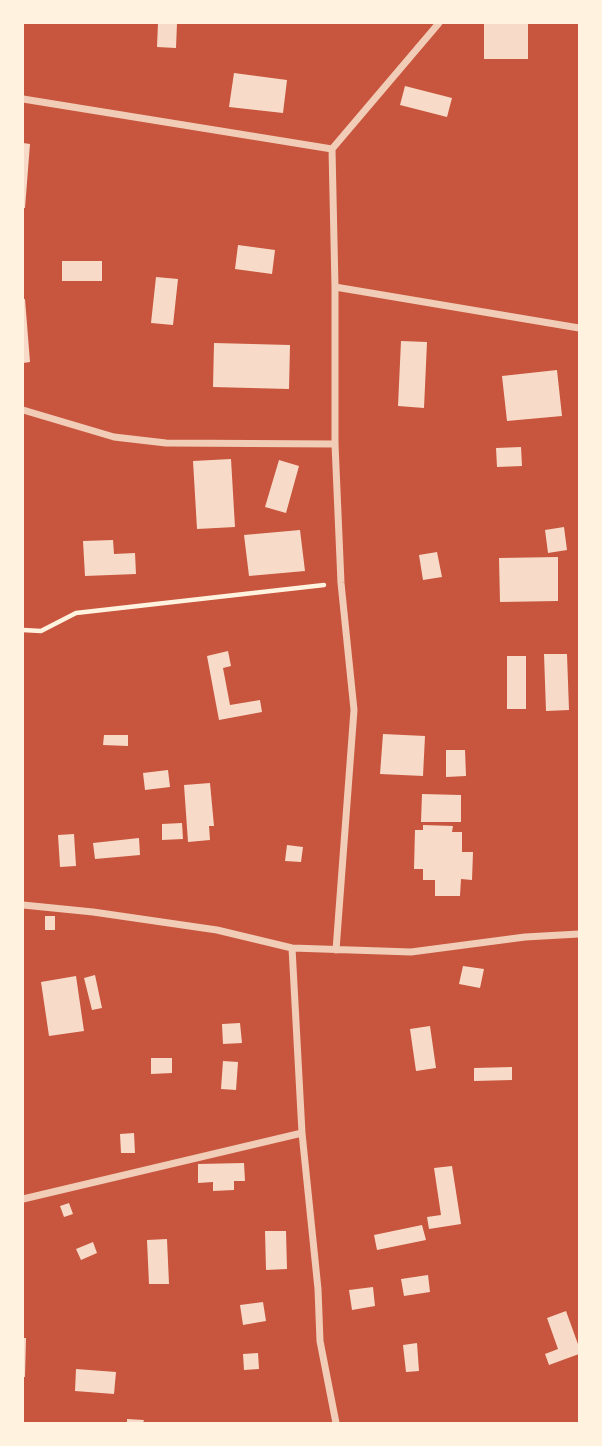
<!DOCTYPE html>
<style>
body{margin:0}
#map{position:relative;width:602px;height:1446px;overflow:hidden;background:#c8553d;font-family:Quicksand,sans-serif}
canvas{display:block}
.frame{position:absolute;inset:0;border:24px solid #fff3e0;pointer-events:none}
</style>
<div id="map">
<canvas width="602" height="1446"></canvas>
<div class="frame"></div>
</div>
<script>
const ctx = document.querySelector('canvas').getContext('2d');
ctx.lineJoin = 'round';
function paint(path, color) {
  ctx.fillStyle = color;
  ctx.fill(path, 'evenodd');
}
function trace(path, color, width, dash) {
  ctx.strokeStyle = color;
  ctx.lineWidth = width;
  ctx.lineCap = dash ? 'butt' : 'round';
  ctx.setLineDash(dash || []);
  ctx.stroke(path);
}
const building = new Path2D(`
 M158,23H177L176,48L157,47Z
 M484,23H528V59H484Z
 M234,73L287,80L283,113L229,107Z
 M405,86L452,98L447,117L400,105Z
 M23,143L30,144L25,208H23Z
 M238,245L275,250L272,274L235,269Z
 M62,261H102V281H62Z
 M156,277L178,279L173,325L151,323Z
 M23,299H25L30,362L23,363Z
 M401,341L427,342L424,408L398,406Z
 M214,343L290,345L289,389L213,387Z
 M557,370L562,416L507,421L502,376Z
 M521,447L522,466L497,467L496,448Z
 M231,459L235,527L197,529L193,461Z
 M279,460L299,466L286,513L265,507Z
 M564,527L567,550L548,553L545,530Z
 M300,530L305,571L249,576L244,535Z
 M113,540L114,554L135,553L136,574L85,576L83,541Z
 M437,552L442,577L423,580L419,555Z
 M558,557V601L500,602L499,558Z
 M228,651L231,666L223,668L230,705L260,700L262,712L219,720L207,656Z
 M544,654H567L569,710L546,711Z
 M507,656H526V709H507Z
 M383,734L425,736L423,776L380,774Z
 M104,735H128V746L103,745Z
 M446,750H465L466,776L446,777Z
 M168,770L170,787L145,790L143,773Z
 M210,783L214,826H209L210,840L188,842L184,785Z
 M422,794L461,795V822H421Z
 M182,823L183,839L162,840V824Z
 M423,825L453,826L452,832H462V852H473L472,880L461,879L460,896H435V880H423V869H414L415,830H423Z
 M74,834L76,866L60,867L58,835Z
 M139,838L140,855L95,859L93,843Z
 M287,845L303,847L301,862L285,861Z
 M45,916H55V930H45Z
 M463,966L484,969L480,988L459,984Z
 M95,975L102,1008L92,1010L84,978Z
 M76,976L84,1031L49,1036L41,982Z
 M240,1023L242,1043L223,1044L222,1024Z
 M430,1026L436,1068L416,1071L410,1029Z
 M151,1058H172V1073L151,1074Z
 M223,1061L238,1062L236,1090L221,1089Z
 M512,1067V1080L474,1081V1068Z
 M134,1133L135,1153H121L120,1134Z
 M244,1163L245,1181H234V1190L213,1191V1182L198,1183V1164Z
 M452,1166L461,1224L429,1229L427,1217L441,1215L434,1168Z
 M69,1203L73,1214L64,1217L60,1206Z
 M422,1225L426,1240L377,1250L374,1235Z
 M265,1231H286L287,1269L266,1270Z
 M167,1239L169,1284H149L147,1240Z
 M93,1242L97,1253L81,1260L76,1249Z
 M428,1275L430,1292L404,1296L401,1279Z
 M373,1287L375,1306L352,1310L349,1290Z
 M263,1302L266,1321L243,1325L240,1305Z
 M566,1311L579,1347V1354L549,1365L545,1354L558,1349L547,1318Z
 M23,1338H26L25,1377H23Z
 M417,1343L419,1371L406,1372L403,1345Z
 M258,1353L259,1369L244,1370L243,1354Z
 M76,1369L116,1372L114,1394L75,1391Z
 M127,1419L144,1420L143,1423H127Z`);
const path = new Path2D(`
 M23,630L41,631L76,613L324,585`);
const minor = new Path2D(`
 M439,23L332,149L335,287L579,328
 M23,99L332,149
 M335,287V444L341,583L354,710L336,950
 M23,410L114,437L166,443L335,444
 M23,905L93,912L217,930L292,948L411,952L525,937L579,934
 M302,1133L318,1289L320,1341L336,1423
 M23,1199L302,1133L292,948`);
paint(building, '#f7dbc8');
trace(path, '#fff3e0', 4.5);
trace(minor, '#f1ccb7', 7);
</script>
